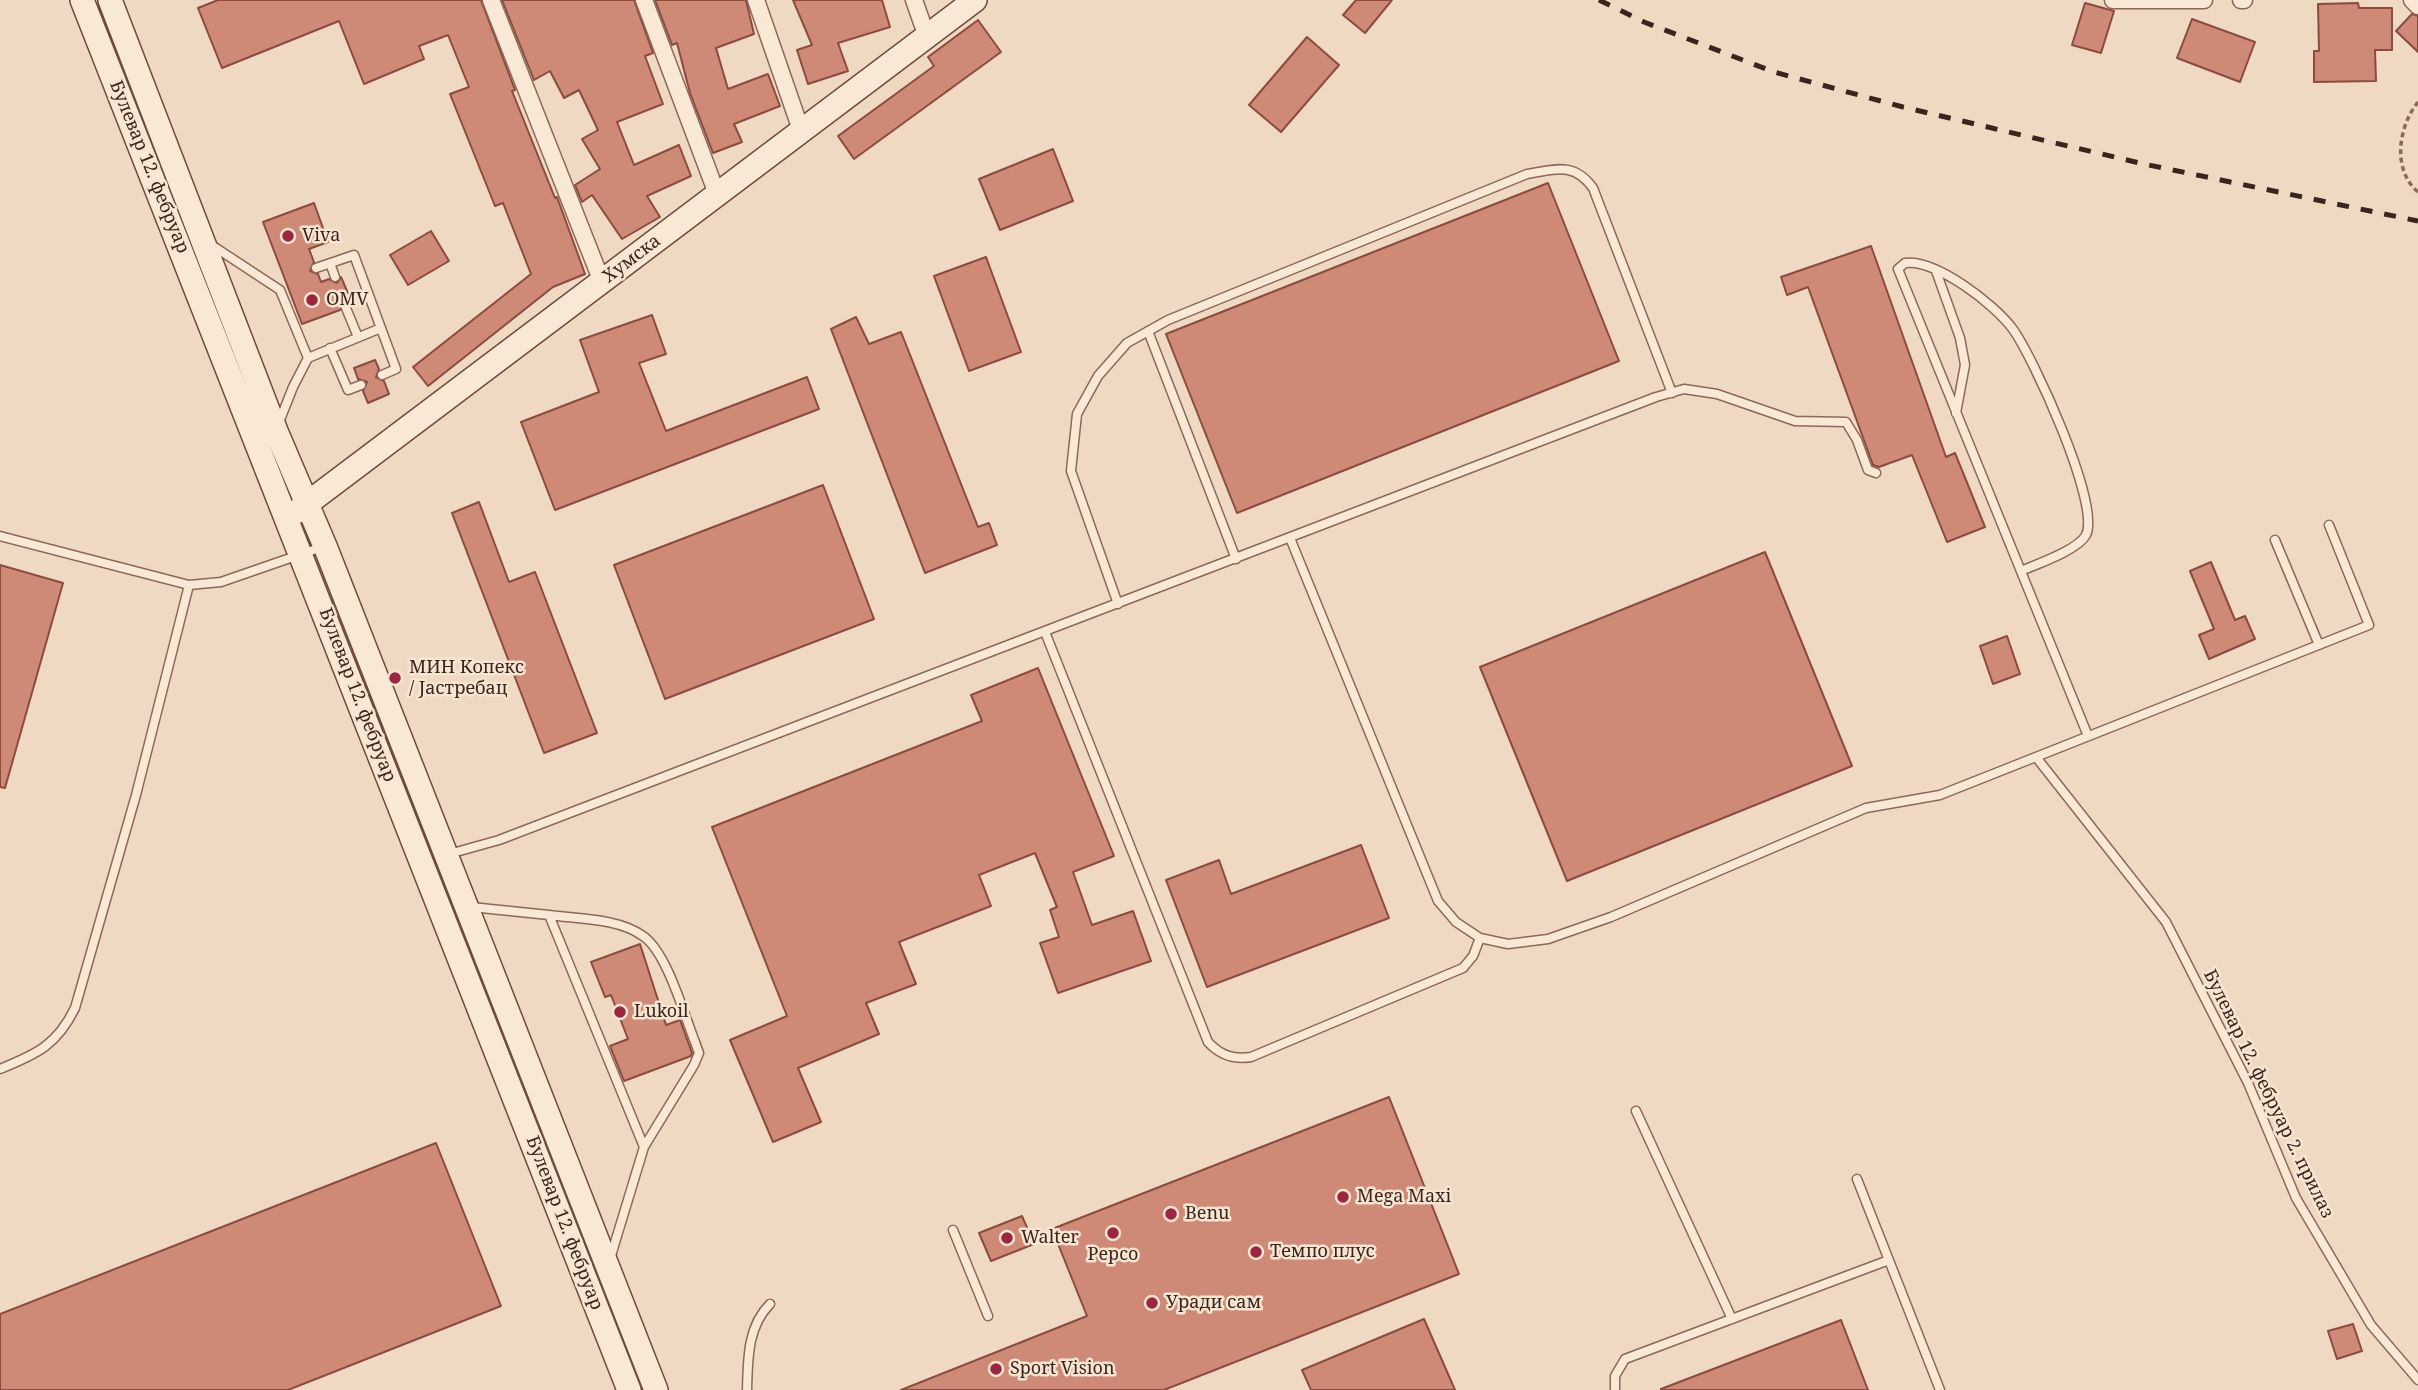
<!DOCTYPE html>
<meta charset="utf-8">
<style>
body{margin:0}
canvas{display:block;background:#f0d9c3}
</style>
<canvas width="2418" height="1390"></canvas>
<script>
const ctx = document.querySelector('canvas').getContext('2d');
ctx.lineJoin = 'round';
function paint(path, color) {
  ctx.fillStyle = color;
  ctx.fill(path, 'evenodd');
}
function trace(path, color, width, dash) {
  ctx.strokeStyle = color;
  ctx.lineWidth = width;
  ctx.lineCap = dash ? 'butt' : 'round';
  ctx.setLineDash(dash || []);
  ctx.stroke(path);
}
function drawText(font, color, halo, rows, align = 'center') {
  ctx.font = font + ' "Noto Serif",serif';
  ctx.lineWidth = 5;
  ctx.setLineDash([]);
  ctx.textBaseline = 'middle';
  ctx.strokeStyle = halo;
  ctx.fillStyle = color;
  for (const [text, x, y, turn = 0] of rows) {
    ctx.save();
    ctx.translate(x, y);
    ctx.rotate((+turn || 0) * Math.PI / 180);
    ctx.textAlign = isNaN(turn) ? turn : align;
    if (halo) ctx.strokeText(text, 0, 0);
    ctx.fillText(text, 0, 0);
    ctx.restore();
  }
}
const building = new Path2D(`
 M218,0H481L515,90L512,91L555,198L557,197L585,274L553,287L428,386L413,367L531,274L503,203L495,206L450,94L469,87L448,35L419,46L424,59L364,84L339,21L222,68L198,8Z
 M502,0H634L653,53L645,56L663,104L617,122L634,165L679,145L691,176L647,196L660,217L622,239L592,195L582,202L575,185L600,169L582,139L598,130L579,90L564,98L550,71L534,80Z
 M655,0H746L754,34L716,48L728,89L768,74L780,106L734,124L742,142L713,153L690,93L677,43L672,45Z
 M793,0H882L890,27L838,43L848,71L808,84L797,50L812,45Z
 M1356,0H1392L1365,33L1343,15Z
 M2085,3L2114,11L2101,53L2072,45Z
 M2358,3L2359,8H2392V50H2375L2376,81L2314,82V51H2319L2318,4Z
 M2412,14L2418,16V52L2396,31Z
 M2192,19L2255,42L2240,82L2177,58Z
 M978,20L1001,52L854,159L838,136L934,66L928,57Z
 M1307,37L1339,65L1281,132L1249,105Z
 M1053,149L1073,201L1000,230L979,179Z
 M1548,183L1619,361L1237,513L1166,334Z
 M314,203L328,242L309,249L314,262L310,271L318,274L321,282L329,279L337,283L341,277L353,305L344,302L340,310L302,324L263,222Z
 M431,231L449,261L408,285L390,255Z
 M1871,246L1946,457L1955,453L1985,527L1947,542L1912,455L1879,467L1873,465L1808,287L1787,295L1781,277Z
 M986,257L1021,352L969,371L934,276Z
 M652,315L666,354L639,363L666,431L807,377L819,409L555,510L521,422L599,392L580,340Z
 M856,317L869,344L901,332L978,527L989,523L997,545L925,573L831,329Z
 M375,360L379,369L376,377L384,381L389,394L368,403L363,391L367,382L358,379L354,368Z
 M823,485L874,619L665,699L614,565Z
 M479,502L509,582L535,572L597,733L544,753L452,513Z
 M1765,552L1852,766L1567,881L1480,667Z
 M2211,562L2235,620L2245,616L2255,639L2209,659L2199,635L2214,629L2190,571Z
 M0,565L63,583L5,788L0,787Z
 M2007,636L2020,674L1993,684L1980,646Z
 M1038,668L1114,856L1073,872L1092,925L1133,911L1151,961L1058,993L1040,943L1059,937L1050,910L1057,907L1035,853L979,875L991,906L899,942L916,984L866,1003L879,1034L798,1068L821,1122L773,1142L730,1040L787,1016L712,827L982,721L971,695Z
 M1361,845L1389,918L1207,987L1166,880L1219,860L1231,894Z
 M640,944L666,1025L680,1020L692,1053L691,1056L624,1081L610,1046L628,1039L611,995L605,997L591,962Z
 M1389,1097L1459,1274L1164,1390H901L1087,1316L1052,1229Z
 M436,1143L501,1306L288,1390H0V1314Z
 M1022,1216L1034,1244L991,1261L979,1233Z
 M1424,1319L1455,1390H1311L1302,1370Z
 M1841,1320L1868,1390H1661V1389Z
 M2353,1324L2362,1351L2337,1359L2328,1331Z`);
const path = new Path2D(`
 M2418,102C2398,127 2392,170 2418,192`);
const lane = new Path2D(`
 M213,246L280,290L308,358L293,387L278,425
 M330,263L335,277
 M316,268L354,255L396,369L382,375
 M1936,271L1960,338L1965,365L1956,413
 M346,308L358,337
 M1148,331L1236,559
 M330,348L348,390L361,385
 M308,358L381,328
 M0,536L189,585L221,582L322,547
 M1290,538L1438,901L1456,922L1480,938L1508,944L1548,939L1611,917L1866,808L1940,795L2369,625L2329,525
 M2275,540L2319,645
 M2021,571C2037,564 2078,550 2086,535C2101,505 2033,356 2012,328C1994,304 1936,259 1905,263L1898,269L2088,736
 M1118,604L1071,471L1077,414L1098,376L1127,343L1168,320L1527,174C1556,169 1574,162 1593,188L1672,393
 M1045,632L1208,1042C1220,1055 1233,1060 1251,1057L1463,968L1473,956L1480,938
 M2036,757L2166,922L2248,1083L2296,1198L2371,1325L2418,1380
 M449,854L499,840L1656,397L1684,389L1717,394L1795,421L1846,422L1857,440L1868,470L1876,473
 M471,907L549,915L644,1147L610,1259
 M549,915C577,919 619,918 643,936C667,952 684,1015 695,1042L699,1053L694,1065L644,1147
 M0,1069C37,1054 57,1045 75,1008L136,795L189,585
 M1636,1111L1732,1319
 M1857,1179L1940,1390
 M953,1230L988,1316
 M747,1390C748,1360 747,1327 770,1304
 M1615,1390V1376L1625,1359L1889,1260`);
const street = new Path2D(`
 M491,0L602,282
 M644,0L717,194
 M756,0L802,133
 M914,0L927,37
 M2113,0H2204
 M2241,0H2244
 M2412,0L2418,6`);
const secondary = new Path2D(`
 M82,0L629,1390
 M110,0L276,431L325,546L656,1390
 M296,512L975,0`);
const rail = new Path2D(`
 M1599,0L1644,22L1774,72L1903,107L2144,164L2418,221`);
const markers = [
 [288,236,7,"#9c2640"],
 [312,300,7,"#9c2640"],
 [395,678,7,"#9c2640"],
 [620,1012,7,"#9c2640"],
 [1343,1197,7,"#9c2640"],
 [1171,1214,7,"#9c2640"],
 [1113,1233,7,"#9c2640"],
 [1007,1238,7,"#9c2640"],
 [1256,1252,7,"#9c2640"],
 [1152,1303,7,"#9c2640"],
 [996,1369,7,"#9c2640"]
];
const streetNames = [
 ["Булевар 12. фебруар",149,167,68],
 ["Хумска",632,259,-37],
 ["Булевар 12. фебруар",357,695,69],
 ["Булевар 12. фебруар 2. прилаз",2268,1094,64],
 ["Булевар 12. фебруар",564,1223,69]
];
const poiNames = [
 ["Viva",302,236],
 ["OMV",326,300],
 ["МИН Копекс",409,668],
 ["/ Јастребац",409,689],
 ["Lukoil",634,1012],
 ["Mega Maxi",1357,1197],
 ["Benu",1185,1214],
 ["Walter",1021,1238],
 ["Темпо плус",1270,1252],
 ["Pepco",1113,1255,"center"],
 ["Уради сам",1166,1303],
 ["Sport Vision",1010,1369]
];
paint(building, '#cf8977');
trace(building, '#8b4c3e', 2);
trace(lane, '#8b6959', 11);
trace(street, '#8b6959', 19);
trace(secondary, '#6c4a3c', 26);
trace(path, '#8b6959', 3.5, [5, 3.5]);
trace(lane, '#fae8d6', 8);
trace(street, '#fae8d6', 16);
trace(secondary, '#fae8d6', 23);
trace(rail, '#3a251d', 5, [12, 12]);
for (const [x, y, r, color] of markers) {
  const dot = new Path2D();
  dot.arc(x, y, r, 0, 2 * Math.PI);
  ctx.fillStyle = color;
  ctx.fill(dot);
  trace(dot, '#f7e5d2', 2.5);
}
drawText('18px', '#3a251d', '#f7e5d2', streetNames);
drawText('18px', '#3a251d', '#f7e5d2', poiNames, 'left');
</script>
